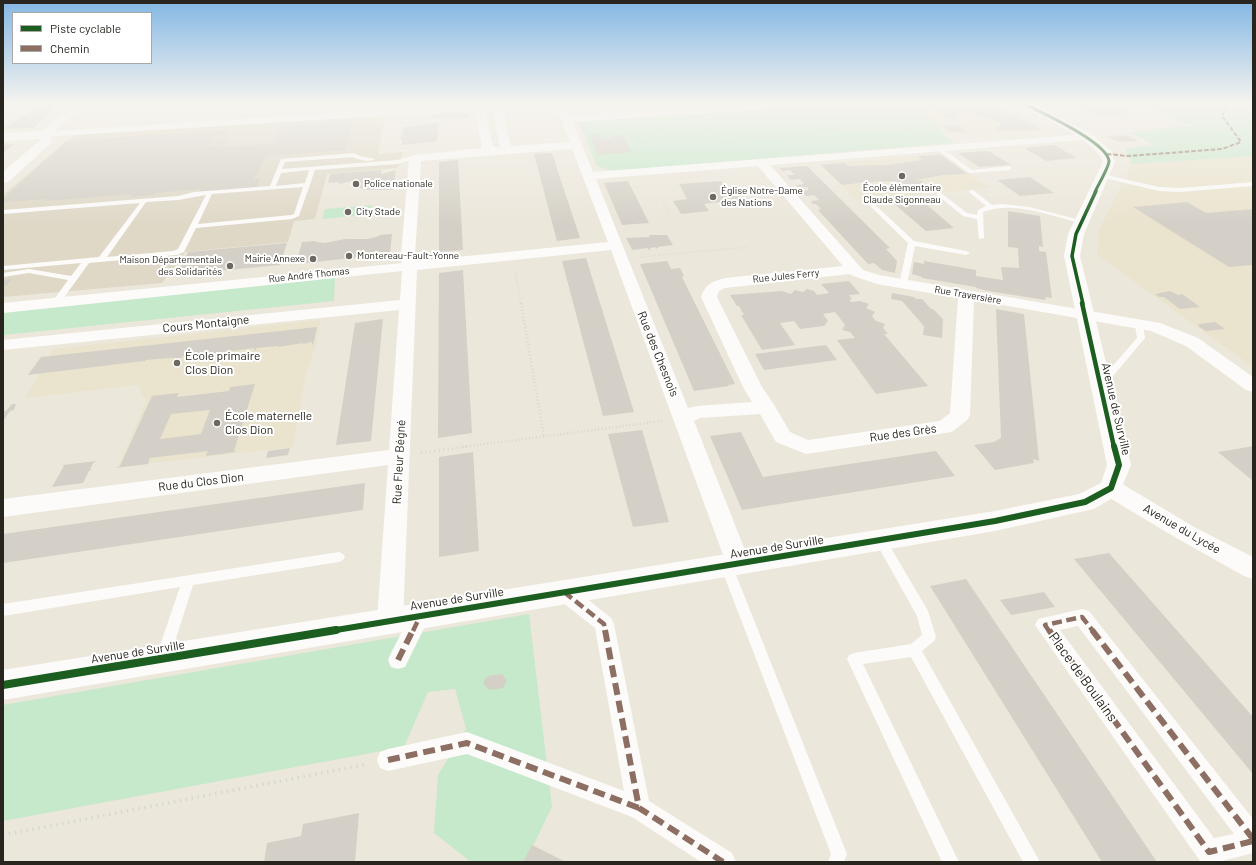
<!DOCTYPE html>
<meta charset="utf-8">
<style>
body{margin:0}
#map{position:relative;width:1256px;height:865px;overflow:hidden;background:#ece7db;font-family:Barlow,sans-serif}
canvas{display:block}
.frame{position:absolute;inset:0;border:4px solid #28251e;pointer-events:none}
.legend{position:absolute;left:12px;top:12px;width:140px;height:52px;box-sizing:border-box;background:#fff;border:1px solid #a9a8a5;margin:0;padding:5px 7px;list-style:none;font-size:12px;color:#28251e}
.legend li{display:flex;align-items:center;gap:8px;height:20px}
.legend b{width:20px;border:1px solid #a9a8a5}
</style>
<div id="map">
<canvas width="1256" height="865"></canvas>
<div class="frame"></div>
<ul class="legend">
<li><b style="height:5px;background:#1b5e20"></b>Piste cyclable</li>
<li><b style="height:5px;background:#8d6e63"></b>Chemin</li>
</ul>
</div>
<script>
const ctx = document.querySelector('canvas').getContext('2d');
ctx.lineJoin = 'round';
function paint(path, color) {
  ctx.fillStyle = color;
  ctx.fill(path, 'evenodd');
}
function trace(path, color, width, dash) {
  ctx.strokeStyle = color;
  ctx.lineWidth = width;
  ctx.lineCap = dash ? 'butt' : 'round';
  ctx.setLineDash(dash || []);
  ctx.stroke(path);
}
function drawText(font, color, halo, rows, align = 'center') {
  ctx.font = font + ' Barlow,sans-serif';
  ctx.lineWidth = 4;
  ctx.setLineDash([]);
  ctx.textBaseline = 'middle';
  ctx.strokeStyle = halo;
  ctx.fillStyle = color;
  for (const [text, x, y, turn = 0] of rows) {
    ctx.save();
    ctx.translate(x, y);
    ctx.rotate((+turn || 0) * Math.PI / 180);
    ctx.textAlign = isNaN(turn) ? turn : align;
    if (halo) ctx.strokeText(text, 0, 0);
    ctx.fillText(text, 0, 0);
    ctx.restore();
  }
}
const commercial = new Path2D(`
 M385,115L378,154L403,152L398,168L327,174L315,219L294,221L288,242L185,252L162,283L3,297V195L74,135Z`);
const built = new Path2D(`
 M927,104H1000L1052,132L944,134L926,113Z
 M942,154L989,188L856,200L819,164Z
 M1253,156V367L1097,255L1099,230L1132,164Z
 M321,320L315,348L305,378L293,447L118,467L147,399L143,398L141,391L138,385L25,398L53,349Z`);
const green = new Path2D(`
 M835,104H927L926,113L944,134L954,143L611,171L597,166L578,122Z
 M1141,104H1253V156L1132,164L1125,149L1155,145L1130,132L1192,126Z
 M372,205L371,214L322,219L325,209Z
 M335,277L334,301L3,335V311Z
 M529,614L552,807L525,862H471L434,833L438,775L466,729L455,689L428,692L404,747L3,821V705Z`);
const building = new Path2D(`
 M37,104H59L33,128L4,129L21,116H24L38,105H35Z
 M571,104H599L600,106L572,108Z
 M935,104H965L984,107L1018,118L1041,130L994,131L1002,123L984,117L961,112L955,119H945L943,113L939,112Z
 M1073,104H1113L1133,113L1097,116Z
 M458,112L468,114V118H431V114Z
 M353,121L345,150L266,156L254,179H260L256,188L199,192L200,189L155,193L153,195L130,197L132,194L45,201L47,199L3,202V199L66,141L228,130L225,135L216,136L211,142L224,139L229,140V142L216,145L211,143L208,146L226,145L225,147L271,144L280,126Z
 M438,123L440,124L438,125V127L440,128L437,129L440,130L438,131L437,134H441L437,135L440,136L437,137V141L404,145L402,144V140L399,139L402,138L399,137L403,136V133H400L404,131H400L404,129V127H402Z
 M942,125H959L967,133L948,131Z
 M589,134H600L603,139L613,138L611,135L622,134L632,152L598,155Z
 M1123,135L1130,137L1138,141L1119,142L1108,137Z
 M15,144L13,145L3,153V145Z
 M1054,145L1077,158L1046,161L1024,148Z
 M989,151L1011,165L979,167L958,153Z
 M552,153L580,238L557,241L534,154Z
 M941,155L967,174L943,175L915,180H920L931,188L907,191L896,181L866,182L842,185L821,165L844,163L848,166L887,165L922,160L918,156Z
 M458,160L463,250L439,252V162Z
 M807,166L890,248L886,249L897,261L895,273L882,270L874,263L868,264L818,210L821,209L816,204H813L811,201L819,200L814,195L806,196L801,191L809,190L807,187L799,188L796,185L804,184L800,179L791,180L787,175H795L790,170L782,171L780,168Z
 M381,170V174L396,170L393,190H367L352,186L357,183L352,181L339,184V182L328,183L330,174Z
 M1030,177L1054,193L1020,196L997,180Z
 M628,181L649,223L622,225L604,183Z
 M721,181L731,196L738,195L746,206L724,208L720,202L704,204L709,211L681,214L673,201L687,199L679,184Z
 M887,198H915L923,205L926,204L954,228L926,231Z
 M1187,202L1206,213L1253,209V265L1229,267L1133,207Z
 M1008,211L1040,216L1043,247L1039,246V251L1046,252L1052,298L1045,297L1046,300L988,291L976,288V287L922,278V277L912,274L914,262L924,264V261L976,270V276L1003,280L1001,267L1019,268L1018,248L1008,247Z
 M392,234L390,254L296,264L302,242L316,241V242L325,243L345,239H368L379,236V235Z
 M649,235H667L673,245L658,247L656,249L655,247L650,248L651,251L647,248L633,250L632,249L626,238L650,237Z
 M287,243L280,265L177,275L188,252Z
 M586,258L634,412L603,416L562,261Z
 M667,261L671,269L680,268L684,276L682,277L735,384L728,385L729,386L694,391L640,264Z
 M463,270L472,433L438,438L439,273Z
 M12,279L7,285L3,286V280Z
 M849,281L860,294L849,295L852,299L849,300L851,302L860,301L869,304L866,308L875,312L872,316L876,321L885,324L883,328L888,334H884L928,386L876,394L837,340L855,338L850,332L842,330L845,325L835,312L823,314L828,321L824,326L800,329L794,321L780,323L795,345L762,350L741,315H744L739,306H737L730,295L782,291L791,294L795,290L803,292L807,289L814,291L817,295L829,293L821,284Z
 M1170,291L1178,295L1182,294L1200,307L1180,309L1164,297H1159L1155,294Z
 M892,293L914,297L916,299H922L931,309H933L943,319L942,338L923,335L924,326L902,301L891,299Z
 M996,309L1024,314L1039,461L1033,459L1034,463L995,470L974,445L994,442L1001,438Z
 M383,319L371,441L336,445L355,323Z
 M1215,322L1225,329L1206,331L1198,326L1199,324Z
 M317,327L313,346L312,342L303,344V343L278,347V346L256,348V350H254V348L232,351L229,353L230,351L207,354L206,355H204L205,354L183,356L182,358H170L168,360L169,358L146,360L144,362V361L28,375L41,357Z
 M826,345L837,360L764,370L755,354Z
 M255,384L234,451H236L235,452L206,456L208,451L150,458L148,464L115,468L120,466L152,396L179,393L177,397L229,391L230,387ZM210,410L201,434L160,439L171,414Z
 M12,404H16L14,410L10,411L3,421V411H6Z
 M642,430L669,522L633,527L608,434Z
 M741,432L763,477L936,451L955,476L742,510L710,436Z
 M1253,446V481L1218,452L1237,449Z
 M290,448L288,455L266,458L268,451Z
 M473,452L479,551L439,557V457Z
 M96,461L93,463L90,469H92L89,471L83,483L52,487L64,466H63V465Z
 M365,483L363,510L3,563V534Z
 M1109,553L1253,717V774L1074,559Z
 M966,579L1157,862H1102L930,586Z
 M1044,592L1055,607L1011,615L1000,600Z
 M502,674L507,681L503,688L489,690L483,683L488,676Z
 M359,813L355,862H264L267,843L301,836L303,824Z
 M532,845L566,862H523Z`);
const pathFar4 = new Path2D(`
 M826,106C860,108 889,118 918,135
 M95,109L180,104
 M800,115L891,119
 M708,123L710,126L711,135L742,148
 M673,128L747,129L756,138
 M692,129L691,133L702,141L717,143H729L741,138L742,135L735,129V123
 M635,138L644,140L645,142H630V139Z
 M641,138L660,128
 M641,143L671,154
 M767,147L826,106L824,104
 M742,149L756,138L785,134L853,129H909`);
const pathFar3 = new Path2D(`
 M663,203L669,215
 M638,257L748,247
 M515,270L521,304`);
const pathFar2 = new Path2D(`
 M521,303L544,437
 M463,447L662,421`);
const pathFar1 = new Path2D(`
 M421,453L470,446`);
const path = new Path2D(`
 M3,835L368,764`);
const service = new Path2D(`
 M255,104L253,105L220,107L219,109L320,104H345L343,105L215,112L213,111L219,105Z
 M936,147H940L972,170L1009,166L1012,168L1009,170L969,173L936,149Z
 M354,153L360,156L375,159C369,163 359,160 353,157L285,162L282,169L397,160L415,156L418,158L397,164L315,170L299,216L292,219L196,228L184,252L177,255L89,263L60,303H57L53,301L68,280L29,273L3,277V273L29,269L71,276L81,263L3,270V266L99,257L140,203L3,214V210L178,196L194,192L270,186L281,159ZM309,170L305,183L276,186L281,173ZM303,187L294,214L291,215L198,224L212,194ZM206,195L178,249L173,251L107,257L146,202L178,200Z
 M1102,174L1159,187L1180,188L1253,182V186L1180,192L1159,191L1100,177V175Z
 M969,190H973L992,205L1002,204L1029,207L1084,221L1081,223C1051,216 1014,200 983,212L984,238L979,239L977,219L963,216L936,194L941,193L967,213L977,215L978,210L986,206L969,192Z
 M867,201H871L914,241L966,251L970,253L966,255L915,246L907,284L903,286H900L899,284L908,243L867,203Z
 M1136,323H1142L1143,325L1145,338L1103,388H1097L1095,386L1097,384L1137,338L1135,325Z
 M880,534L884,536L928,611L936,637L934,641L922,651L1040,862H1023L911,657L863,664L959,862H942L847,659L849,655L854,653L911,644L922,635L917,616L874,539L876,536Z
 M339,552L343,554L345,557L343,560L339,562L193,585L170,657L168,661L163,663L158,661L156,657L180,587L3,616V604Z
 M726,560L730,561L732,565L847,854L844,862H828L831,854L720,565L722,561Z`);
const pedestrian = new Path2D(`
 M564,584L571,586L611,618L614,624L649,801L732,853L736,862H701L632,817L467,754L388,771L380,768L377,760L380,752L388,749L467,732L624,791L595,628L557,598L555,592L557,586Z
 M420,608L427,610L430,616L405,667L398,669L391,667L388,660L391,653L413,610Z
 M1082,609L1089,611L1253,819V853L1218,862L1200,861L1035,625L1038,619ZM1078,626L1234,834L1214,838L1060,630Z`);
const minor = new Path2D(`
 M74,104H85L55,131L472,104H504L506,127L511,146L570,142L555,104H565L570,116L750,104H796L791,107L572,122L593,172L1088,134L1092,135L1093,137L1092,139L770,165L863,270L879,275L1160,323L1198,338L1253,377V392L1246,390L1186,346L1151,331L974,300L970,415L967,420L952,432L806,454L776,442L760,414L700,418L694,421L750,563L747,570L738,573L729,570L726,563L611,250L417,270L403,621L399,629L390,632L381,629L377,621L388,465L3,517V499L389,450L399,310L3,350V340L400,300L402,271L3,313V303L402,263L401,255L409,158L411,156L415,155L482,148L475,110L40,137L39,135L40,133ZM494,108L496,127L500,147H493L485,109ZM572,149L608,242L417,261L415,255L421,161ZM758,166L843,266L725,278C713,281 705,284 701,297L744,389L752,402L697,406L688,408L596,179ZM850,274L853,276L877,284L958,298L950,413L940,421L808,440L790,432L773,403L762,387L717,297L719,291L725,288Z
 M1111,480L1119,482L1194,527L1253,557V579L1244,576L1178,539L1103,494L1100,488L1103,482Z`);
const tertiary = new Path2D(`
 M1020,104H1033L1092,134L1111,151L1115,162L1084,234L1080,256L1131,465L1119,494L1094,509L995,531L3,700V670L995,511L1079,494L1101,483L1107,465L1064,256L1068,234L1103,162C1098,141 1041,117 1021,106Z
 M44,131L48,132L52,141L50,144L8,182L3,183V172L40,140L39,139L3,141V133Z`);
const quietFar2 = new Path2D(`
 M1107,154L1128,156L1222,149L1241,142L1222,116L1227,104`);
const quietFar1 = new Path2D(`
 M564,592L604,624L605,631
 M413,631L420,616
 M1049,631L1045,625L1082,617L1093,631`);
const quiet = new Path2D(`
 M605,630L639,808L723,862
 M1049,630L1209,852L1253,841
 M1092,630L1253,839
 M398,660L413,630
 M388,760L467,743L639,808`);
const cyclewayFar4 = new Path2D(`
 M1025,104C1042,113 1107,142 1109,161C1109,167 1098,185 1095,192`);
const cyclewayFar3 = new Path2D(`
 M1083,304L1072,256L1076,234L1096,191`);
const cyclewayFar2 = new Path2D(`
 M1082,303L1114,447`);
const cyclewayFar1 = new Path2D(`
 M330,631L995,521L1085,502L1111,488L1119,465L1114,446`);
const cycleway = new Path2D(`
 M3,685L336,630`);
const markers = [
 [902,176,4,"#6d6960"],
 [356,184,4,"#6d6960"],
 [713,197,4,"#6d6960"],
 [348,212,4,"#6d6960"],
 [349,256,4,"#6d6960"],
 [313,259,4,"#6d6960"],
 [230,266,4,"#6d6960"],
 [177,363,4,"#6d6960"],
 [217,423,4,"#6d6960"]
];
const farPoinames = [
 ["Police nationale",364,184],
 ["École élémentaire",902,188,"center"],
 ["Claude Sigonneau",902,200,"center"],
 ["Église Notre-Dame",721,191],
 ["des Nations",721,203],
 ["City Stade",356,212],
 ["Montereau-Fault-Yonne",357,256],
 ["Mairie Annexe",305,259,"right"],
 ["Maison Départementale",222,260,"right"],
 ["des Solidarités",222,272,"right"]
];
const farStreetnames = [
 ["Rue André Thomas",309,275,-6],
 ["Rue Jules Ferry",786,276,-6],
 ["Rue Traversière",968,295,10]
];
const streetNames = [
 ["Cours Montaigne",206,324,-6],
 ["Rue des Chesnois",658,354,68],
 ["Avenue de Surville",1116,409,77],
 ["Rue des Grès",903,433,-8],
 ["Rue Fleur Bégné",399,462,-87],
 ["Rue du Clos Dion",201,482,-7],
 ["Avenue du Lycée",1182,529,30],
 ["Avenue de Surville",777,547,-9],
 ["Avenue de Surville",457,599,-9],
 ["Avenue de Surville",138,652,-9]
];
const poiNames = [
 ["École primaire",185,356],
 ["Clos Dion",185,370],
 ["École maternelle",225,416],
 ["Clos Dion",225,430]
];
const nearStreetnames = [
 ["Place de Boulains",1083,677,54]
];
paint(commercial, '#dfd8c7');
paint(built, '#eae3cd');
paint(green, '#c6e8cb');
paint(building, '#d4d0c7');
trace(pathFar4, '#d8d7d3', 1.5, [0.5, 1.5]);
trace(pathFar3, '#d8d7d3', 2, [0.5, 2]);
trace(pathFar2, '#d8d7d3', 2.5, [1, 2.5]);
trace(pathFar1, '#d8d7d3', 3, [1, 3.5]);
trace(path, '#d8d7d3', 3.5, [1.5, 4.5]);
paint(service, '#fcfbfa');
paint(pedestrian, '#fcfbfa');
paint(minor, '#fcfbfa');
paint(tertiary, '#fcfbfa');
trace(quietFar2, '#8d6e63', 2, [4.5, 2]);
trace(quietFar1, '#8d6e63', 4.5, [10, 4.5]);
trace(quiet, '#8d6e63', 6, [12, 6]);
trace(cyclewayFar4, '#1b5e20', 3);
trace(cyclewayFar3, '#1b5e20', 3.5);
trace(cyclewayFar2, '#1b5e20', 4.5);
trace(cyclewayFar1, '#1b5e20', 6);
trace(cycleway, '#1b5e20', 8);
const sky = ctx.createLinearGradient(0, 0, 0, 225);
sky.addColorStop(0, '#83b7e4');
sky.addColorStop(0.46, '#f6f4ef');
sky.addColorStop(1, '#f6f4ef00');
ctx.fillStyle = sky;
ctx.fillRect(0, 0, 1256, 225);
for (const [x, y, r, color] of markers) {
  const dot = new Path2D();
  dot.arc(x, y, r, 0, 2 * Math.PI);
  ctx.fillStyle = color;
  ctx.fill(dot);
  trace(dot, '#fff', 1.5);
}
drawText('10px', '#28251e', '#fff', farPoinames, 'left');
drawText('10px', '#28251e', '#fff', farStreetnames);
drawText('12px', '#28251e', '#fff', streetNames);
drawText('12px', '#28251e', '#fff', poiNames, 'left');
drawText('14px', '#28251e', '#fff', nearStreetnames);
</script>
